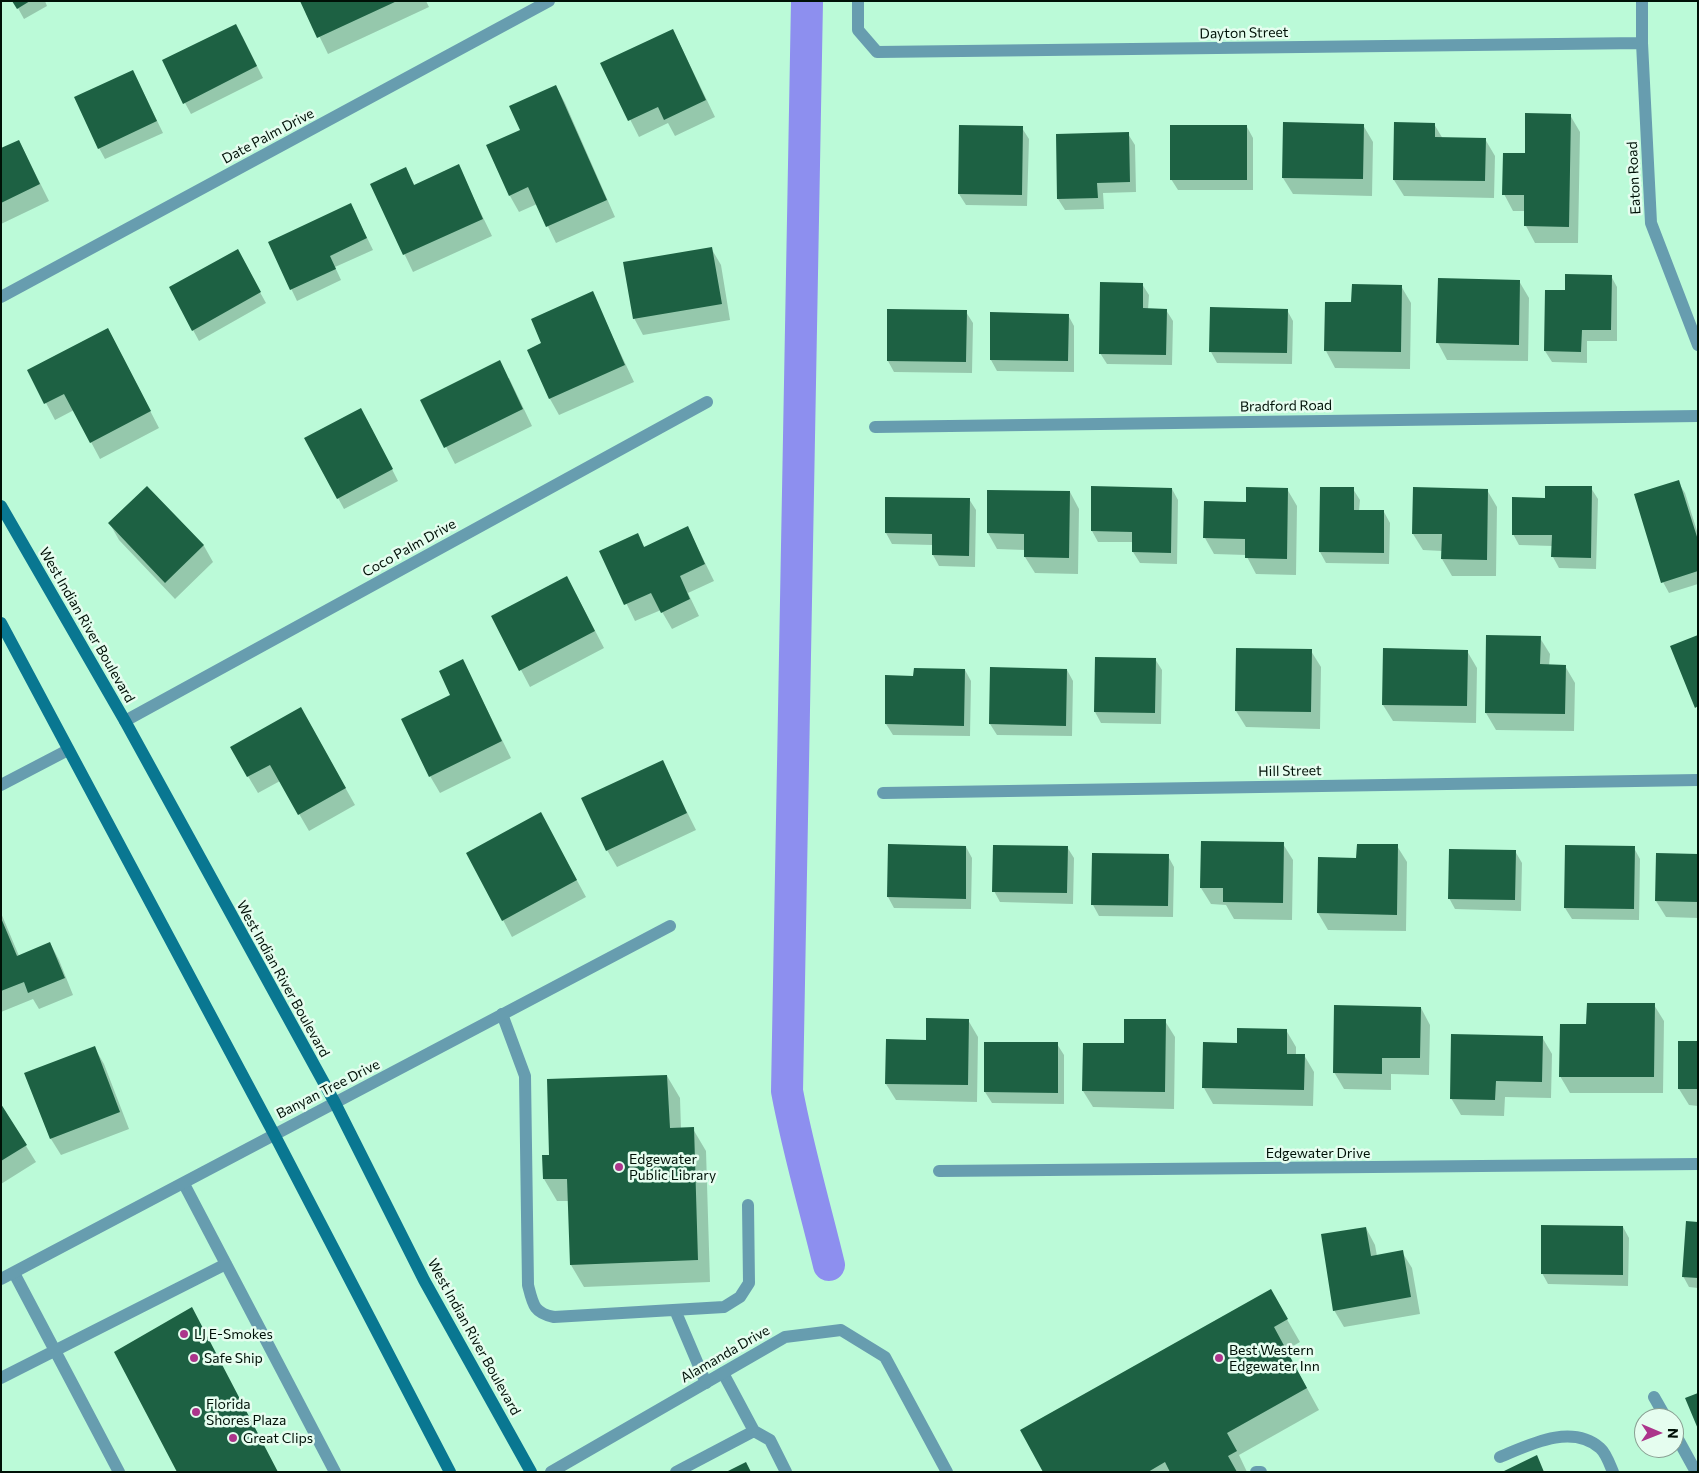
<!DOCTYPE html>
<style>
body{margin:0}
#map{position:relative;width:1699px;height:1473px;overflow:hidden;background:#bbfad8;font-family:Commissioner,sans-serif}
canvas{display:block}
.frame{position:absolute;inset:0;border:2px solid #001107;pointer-events:none}
.north{position:absolute;left:1634px;top:1408px;width:50px;height:50px;box-sizing:border-box;background:#e5fdef;border:1px solid #899f92;border-radius:50%;rotate:91deg;font-size:14px;font-weight:700;line-height:20px;text-align:center;color:#001107}
.north::after{content:'';display:block;margin:auto;width:18px;height:22px;background:#ac358b;clip-path:polygon(50% 0,100% 100%,50% 72%,0 100%)}
</style>
<div id="map">
<canvas width="1699" height="1473"></canvas>
<div class="frame"></div>
<div class="north">N</div>
</div>
<script>
const ctx = document.querySelector('canvas').getContext('2d');
ctx.lineJoin = 'round';
function paint(path, color) {
  ctx.fillStyle = color;
  ctx.fill(path, 'evenodd');
}
function trace(path, color, width, dash) {
  ctx.strokeStyle = color;
  ctx.lineWidth = width;
  ctx.lineCap = dash ? 'butt' : 'round';
  ctx.setLineDash(dash || []);
  ctx.stroke(path);
}
function drawText(font, color, halo, rows, align = 'center') {
  ctx.font = font + ' Commissioner,sans-serif';
  ctx.lineWidth = 5;
  ctx.setLineDash([]);
  ctx.textBaseline = 'middle';
  ctx.strokeStyle = halo;
  ctx.fillStyle = color;
  for (const [text, x, y, turn = 0] of rows) {
    ctx.save();
    ctx.translate(x, y);
    ctx.rotate((+turn || 0) * Math.PI / 180);
    ctx.textAlign = isNaN(turn) ? turn : align;
    if (halo) ctx.strokeText(text, 0, 0);
    ctx.fillText(text, 0, 0);
    ctx.restore();
  }
}
const shadow = new Path2D(`
 M14,1H45L47,6L24,19Z
 M302,1H426L429,7L328,54Z
 M673,30L715,117L675,136L668,123L639,137L602,64Z
 M242,36L263,78L191,114L185,103Z
 M133,71L163,133L105,159L99,148Z
 M556,86L565,103L615,217L556,243L537,204L519,212L510,196L521,131Z
 M1570,115L1580,132L1578,243H1535L1526,226V211H1513L1504,194L1526,154Z
 M1434,124L1443,139H1485L1495,156L1494,198L1404,196L1394,180Z
 M1363,125L1373,142L1372,196L1293,194L1283,178Z
 M1247,127L1253,138V190H1178L1171,179Z
 M1022,128L1029,139L1027,206L966,205L959,194Z
 M1128,134L1135,145L1136,192L1103,193L1104,209L1065,210L1058,199Z
 M19,141L49,201L1,224V150Z
 M458,166L492,236L413,272L371,184L405,168L415,186Z
 M351,205L373,250L335,267L341,280L297,301L269,242Z
 M711,248L721,265L730,320L643,335L634,318Z
 M237,251L266,303L199,341L193,330Z
 M1611,276L1617,287V341H1587V363L1552,362L1545,351L1566,291Z
 M1439,279L1519,281L1529,298L1528,361L1447,360L1438,343Z
 M1142,284L1149,295L1148,310H1166L1173,321L1172,365L1107,364L1100,353Z
 M1401,286L1411,303L1410,369L1335,368L1326,351Z
 M592,293L634,382L559,415L550,399L543,344Z
 M1287,310L1293,321L1292,364L1217,363L1211,352Z
 M966,312L973,323L972,373L894,372L888,361Z
 M1068,315L1074,326V372L997,371L991,360Z
 M108,329L159,428L100,459L74,410L55,420L29,371Z
 M509,378L532,426L455,464L422,401Z
 M367,420L398,481L344,509L338,498Z
 M1678,482L1685,493L1698,534V584L1669,593L1663,582Z
 M147,487L204,546L213,562L175,599L119,540L110,524Z
 M1591,488L1598,499L1596,569L1559,568L1553,557V546L1519,545L1513,534L1546,499Z
 M1172,489L1178,500L1177,564L1140,563L1133,552L1134,542H1098L1092,531Z
 M1287,489L1297,506L1296,575L1256,574L1246,555L1214,554L1205,538L1247,503Z
 M1353,489L1360,500L1359,511L1384,512L1390,523L1389,564L1326,563L1320,552Z
 M1487,490L1497,507L1496,576H1452L1442,559V551L1423,550L1413,534Z
 M1070,492L1079,509L1078,574L1035,573L1025,557V550L997,549L988,533Z
 M886,498L969,499L976,510L975,567L939,566L933,555V545L892,544L886,533Z
 M688,528L714,581L688,593L699,616L672,629L661,610L635,621L601,552L637,535L645,548Z
 M576,594L604,648L530,687L493,617Z
 M1540,638L1550,654L1549,666H1565L1575,683L1574,731L1496,730L1486,713Z
 M1311,651L1321,667L1320,729L1246,727L1236,711Z
 M1467,651L1477,668L1476,723L1393,721L1383,705Z
 M1155,659L1162,670L1161,724L1101,723L1095,712Z
 M463,661L511,758L440,793L430,776Z
 M965,670L971,681L970,736L893,735L886,724L915,677Z
 M1067,670L1073,681L1072,736L997,735L990,724Z
 M310,725L355,805L309,831L280,781L258,793L231,748Z
 M662,762L696,830L617,867L607,850Z
 M550,831L586,897L512,937L468,854Z
 M1283,844L1293,860L1292,920L1234,919L1226,905L1211,904L1201,888Z
 M1397,846L1407,862L1406,931L1328,930L1318,913L1319,858L1358,859Z
 M966,847L972,858L971,909L894,908L888,897Z
 M1067,847L1074,858L1073,904L1000,902L994,891Z
 M1634,848L1640,859L1639,920L1572,919L1565,908Z
 M1515,851L1522,863L1521,911L1455,909L1449,898Z
 M1698,855V918L1666,917L1656,901Z
 M1168,856L1174,867L1173,917L1099,916L1093,905Z
 M1,913L19,956L50,943L59,960L73,995L39,1009L33,999L1,1012Z
 M1654,1005L1664,1021L1663,1093H1570L1560,1076L1587,1025Z
 M1421,1008L1430,1025L1429,1075L1391,1074V1090L1344,1089L1334,1072Z
 M968,1020L978,1037L977,1102L896,1100L886,1084L927,1041Z
 M1165,1021L1175,1037L1174,1109L1093,1107L1083,1091Z
 M1286,1030L1296,1047V1055H1304L1314,1072L1313,1106L1213,1104L1204,1088L1238,1044Z
 M1542,1037L1552,1054L1551,1098L1505,1097L1504,1116L1461,1115L1451,1098Z
 M1698,1042V1106L1689,1105L1679,1089Z
 M986,1043L1057,1044L1064,1055V1104L992,1103L985,1092Z
 M94,1047L104,1064L129,1129L61,1155L51,1139Z
 M667,1076L680,1098L681,1129H693L706,1151L710,1282L584,1287L571,1265L569,1201H557L544,1179L550,1156Z
 M1,1106L36,1162L1,1184Z
 M1698,1223V1288L1689,1287L1683,1276Z
 M1623,1227L1629,1238L1628,1286L1548,1284L1542,1273Z
 M1366,1228L1375,1245L1377,1256L1402,1252L1412,1268L1420,1314L1344,1327L1334,1310Z
 M1270,1290L1300,1342L1286,1350L1319,1410L1239,1455L1247,1472H1044Z`);
const canal = new Path2D(`
 M807,1L787,1091C798,1150 815,1207 829,1265`);
const building = new Path2D(`
 M12,1H30L17,9Z
 M300,1H397L317,38Z
 M236,24L257,66L183,104L162,60Z
 M673,29L706,100L664,120L658,107L628,121L600,63Z
 M133,70L157,121L98,149L74,97Z
 M556,85L607,200L546,227L528,187L509,196L486,145L520,130L509,106Z
 M1525,113L1571,114L1569,227L1524,226V195H1502L1503,153H1525Z
 M1283,122L1364,124L1363,179L1282,178Z
 M1394,122L1435,123V137L1486,138L1485,181L1393,180Z
 M959,125L1023,126L1022,195L958,194Z
 M1170,125H1247V180H1170Z
 M1129,132L1130,182L1097,183L1098,198L1057,199L1056,134Z
 M19,140L40,184L1,203V148Z
 M459,164L483,219L403,255L370,184L406,167L414,185Z
 M351,203L367,238L330,256L336,269L290,290L268,242Z
 M712,247L722,304L633,319L623,262Z
 M238,249L261,292L192,331L169,287Z
 M1565,274L1612,275L1611,330H1582L1581,352L1544,351L1545,290H1565Z
 M1438,278L1520,280L1519,345L1436,343Z
 M1100,282L1143,283V308L1167,309L1166,355L1099,354Z
 M1352,284L1402,285L1401,352L1324,351L1325,302H1351Z
 M593,291L625,365L549,399L527,350L541,343L531,319Z
 M1210,307L1288,309L1287,353L1209,352Z
 M887,309L967,310L966,362L887,361Z
 M990,312L1069,314L1068,361L990,360Z
 M108,328L151,411L90,443L64,394L44,404L27,370Z
 M500,360L523,409L444,448L420,400Z
 M361,408L393,469L337,499L304,438Z
 M1679,480L1698,540V571L1661,583L1634,494Z
 M147,486L204,545L165,583L108,523Z
 M1091,486L1172,488L1171,553L1132,552V532L1091,531Z
 M1545,486H1592L1591,558L1551,557L1552,535H1512V497L1545,498Z
 M1246,487L1288,488L1287,559L1245,558V539L1203,538L1204,501L1246,502Z
 M1320,487H1354V510H1384V553L1319,552Z
 M1413,487L1488,489L1487,560L1441,559L1442,534H1412Z
 M987,490L1070,491L1069,558L1024,557V534L987,533Z
 M885,497L970,498L969,556L932,555V534L885,533Z
 M688,526L705,564L680,576L690,599L661,613L651,593L624,605L599,551L638,533L644,547Z
 M567,576L595,631L519,671L491,616Z
 M1486,635L1541,636L1540,664L1566,665L1565,714L1485,713Z
 M1698,635V706L1695,708L1670,646Z
 M1236,648L1312,649L1311,712L1235,711Z
 M1383,648L1468,650L1467,706L1382,705Z
 M1095,657L1156,658L1155,713L1094,712Z
 M463,659L502,741L429,777L401,719L450,695L439,671Z
 M990,667L1067,669L1066,726L989,724Z
 M914,668L965,669L964,726L885,724V675L913,676Z
 M301,707L346,788L298,815L270,765L247,777L230,747Z
 M663,760L687,813L606,851L581,798Z
 M541,812L577,880L502,921L466,853Z
 M1201,841L1284,842L1283,903L1223,902V888H1200Z
 M888,844L966,846V899L887,897Z
 M1357,844H1398L1397,915L1317,913L1318,857L1356,858Z
 M993,845L1068,846L1067,893L992,892Z
 M1565,845L1635,846L1634,909L1564,908Z
 M1449,849L1516,850L1515,900L1448,899Z
 M1092,853L1169,854L1168,906L1091,905Z
 M1656,853L1698,854V902L1655,901Z
 M1,918L17,956L50,942L65,978L28,993L24,982L1,991Z
 M1587,1003H1655L1654,1077H1559L1560,1024H1586Z
 M1334,1005L1421,1007L1420,1058H1382V1074L1333,1073Z
 M926,1018L969,1019L968,1085L885,1084L886,1039L926,1040Z
 M1124,1019H1166L1165,1092L1082,1091L1083,1043H1124Z
 M1237,1028L1287,1029V1054H1305L1304,1090L1202,1088L1203,1042L1237,1043Z
 M1451,1034L1543,1036L1542,1082L1496,1081L1495,1100L1450,1099Z
 M1678,1041H1698V1089H1678Z
 M984,1042H1058V1093L984,1092Z
 M95,1046L120,1112L50,1139L24,1073Z
 M667,1075L670,1128L694,1127L698,1260L570,1265L567,1179H543L542,1155H549L547,1079Z
 M1,1104L27,1145L1,1161Z
 M1686,1221L1698,1222V1278L1682,1277Z
 M1541,1225L1623,1226V1275L1541,1274Z
 M1366,1227L1371,1256L1403,1250L1411,1297L1333,1311L1321,1234Z
 M1271,1289L1288,1319L1274,1327L1307,1388L1227,1433L1237,1451L1228,1456L1237,1472H1170L1165,1462L1148,1472H1043L1020,1430Z
 M192,1307L278,1472H177L114,1352Z
 M1698,1393V1429L1685,1398Z
 M1537,1455L1544,1472H1502Z
 M746,1462L751,1472H726Z`);
const service = new Path2D(`
 M502,1014L525,1076L528,1285C533,1305 534,1313 554,1317L724,1307L740,1297L749,1283L748,1205
 M184,1184L335,1472
 M14,1273L119,1472
 M675,1310L706,1383
 M1,1378L226,1264
 M1654,1397L1666,1418
 M754,1431L770,1440L786,1472
 M1674,1432L1696,1472
 M1500,1457C1529,1445 1571,1423 1600,1448C1606,1453 1610,1465 1613,1472
 M676,1472L754,1431L723,1373
 M1256,1472H1261`);
const minor = new Path2D(`
 M858,1V30L877,52L1642,43
 M1642,1V43L1651,223L1698,345
 M1,297L549,1
 M875,427L1698,416
 M125,721L707,402
 M1,785L68,750
 M883,793L1698,780
 M939,1171L1698,1164
 M1,1279L670,926
 M551,1472L785,1337L841,1330L885,1357L947,1472`);
const secondary = new Path2D(`
 M1,506L125,721L335,1103L424,1280L531,1472
 M1,623L274,1134L450,1472`);
const markers = [
 [619,1167,5,"#ac358b"],
 [184,1334,5,"#ac358b"],
 [194,1358,5,"#ac358b"],
 [1219,1358,5,"#ac358b"],
 [196,1412,5,"#ac358b"],
 [233,1438,5,"#ac358b"]
];
const streetNames = [
 ["Dayton Street",1244,33,-1],
 ["Date Palm Drive",268,136,-28],
 ["Eaton Road",1634,178,-93],
 ["Bradford Road",1286,406,-1],
 ["Coco Palm Drive",409,548,-29],
 ["West Indian River Boulevard",87,625,60],
 ["Hill Street",1290,771,-1],
 ["West Indian River Boulevard",283,979,61],
 ["Banyan Tree Drive",328,1089,-27],
 ["Edgewater Drive",1318,1153],
 ["West Indian River Boulevard",474,1337,61],
 ["Alamanda Drive",725,1354,-30]
];
const poiNames = [
 ["Edgewater",629,1159],
 ["Public Library",629,1175],
 ["LJ E-Smokes",194,1334],
 ["Best Western",1229,1350],
 ["Edgewater Inn",1229,1366],
 ["Safe Ship",204,1358],
 ["Florida",206,1404],
 ["Shores Plaza",206,1420],
 ["Great Clips",243,1438]
];
paint(shadow, '#0003');
trace(canal, '#8d8fef', 32);
paint(building, '#1d6143');
trace(service, '#679daf', 12);
trace(minor, '#679daf', 12);
trace(secondary, '#097791', 12);
for (const [x, y, r, color] of markers) {
  const dot = new Path2D();
  dot.arc(x, y, r, 0, 2 * Math.PI);
  ctx.fillStyle = color;
  ctx.fill(dot);
  trace(dot, '#e5fdef', 2);
}
drawText('14px', '#001107', '#e5fdef', streetNames);
drawText('14px', '#001107', '#e5fdef', poiNames, 'left');
</script>
